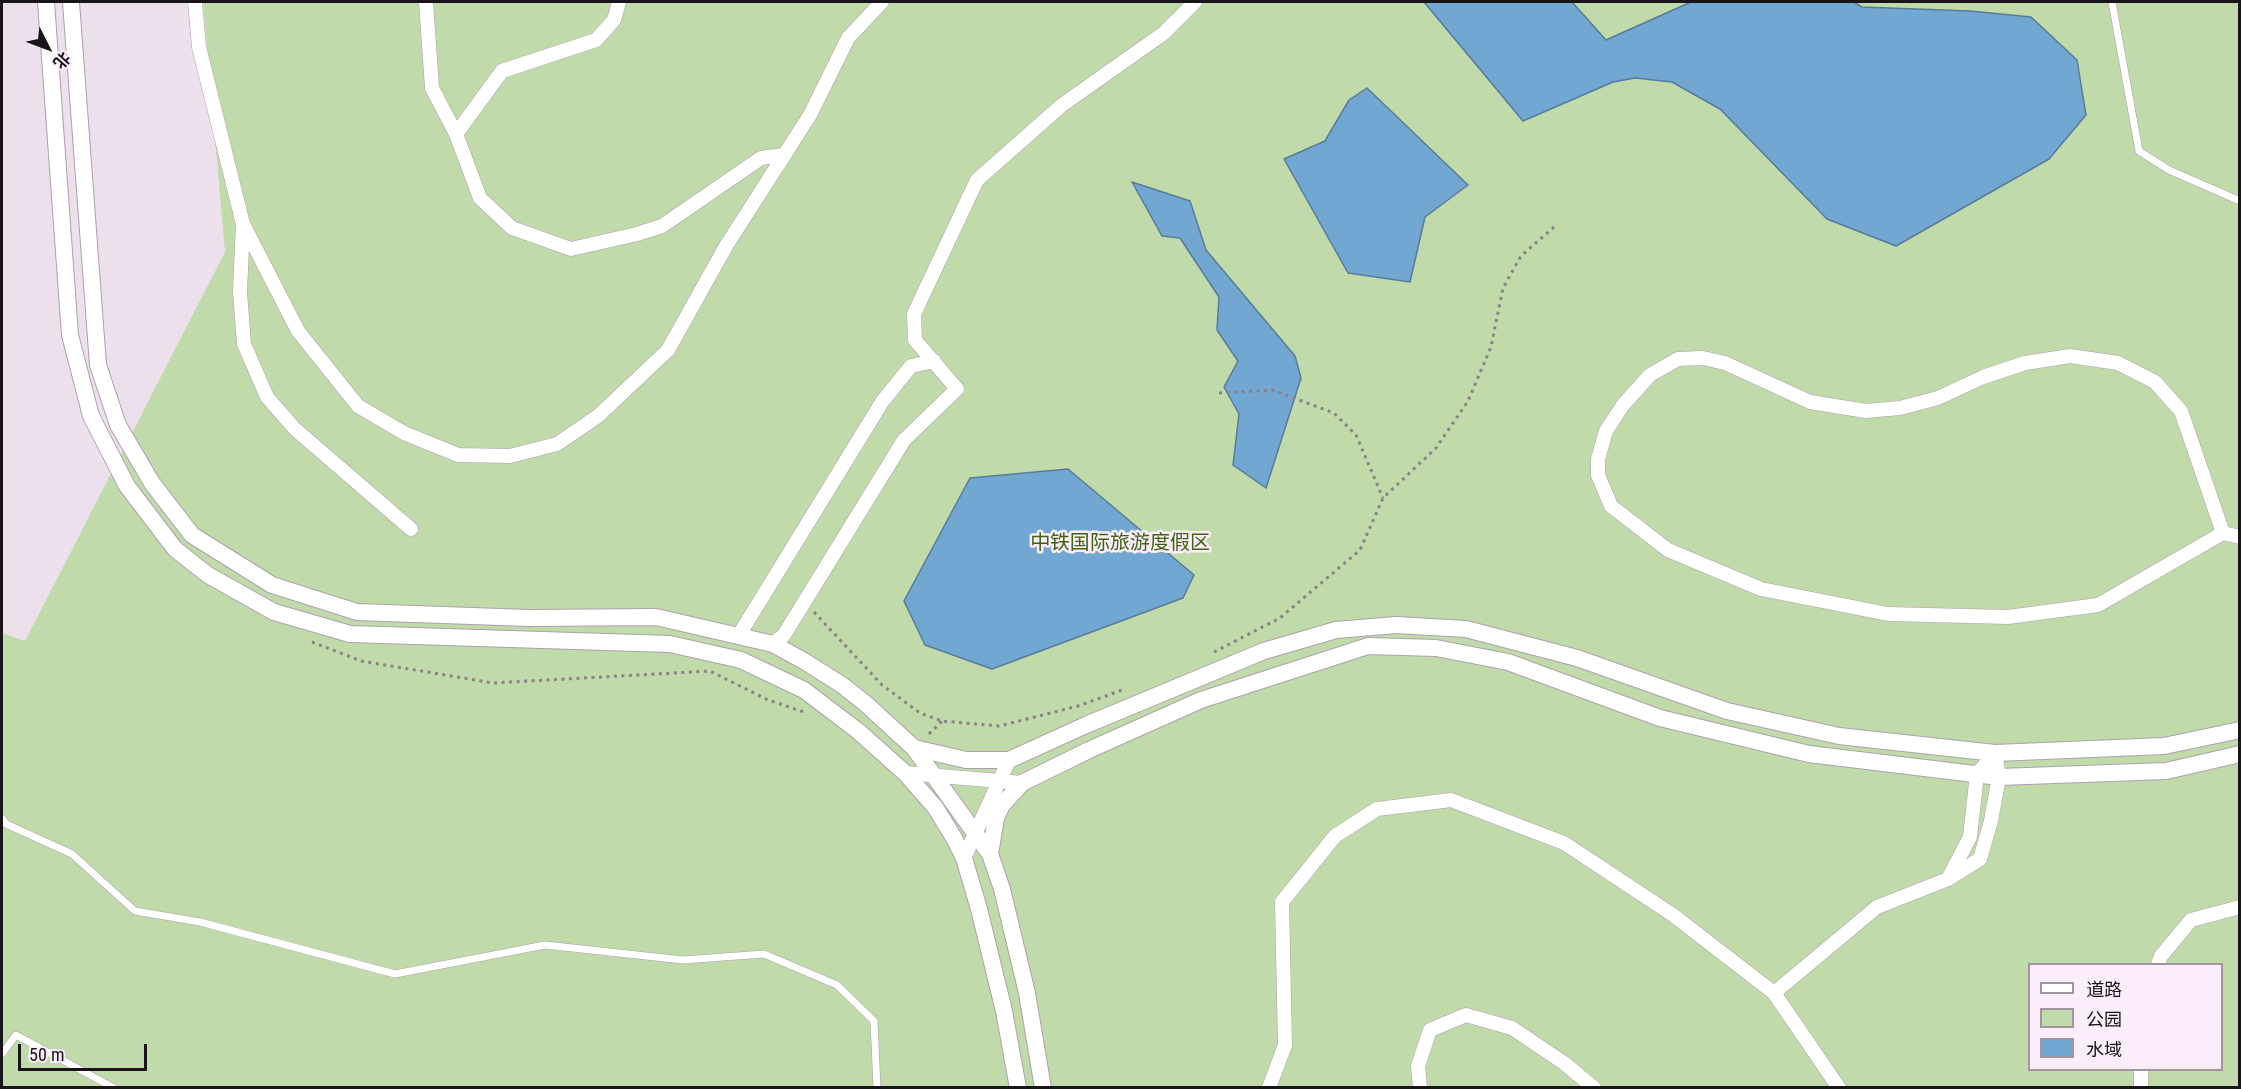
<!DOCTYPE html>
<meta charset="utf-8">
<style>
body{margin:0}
#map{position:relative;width:2241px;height:1089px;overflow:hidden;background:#ede0ed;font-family:"Roboto Condensed","Noto Sans SC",sans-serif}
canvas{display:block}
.frame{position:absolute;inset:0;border:3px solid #191419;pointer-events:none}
.legend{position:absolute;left:2028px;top:963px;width:195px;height:108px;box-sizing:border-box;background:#fbedfa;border:2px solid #a196a0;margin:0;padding:8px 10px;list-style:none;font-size:18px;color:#191419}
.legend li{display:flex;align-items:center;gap:12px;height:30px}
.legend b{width:30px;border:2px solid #a196a0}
.north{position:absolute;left:18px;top:18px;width:60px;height:60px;-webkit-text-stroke:4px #fbedfa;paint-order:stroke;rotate:132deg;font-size:16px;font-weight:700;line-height:24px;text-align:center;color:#191419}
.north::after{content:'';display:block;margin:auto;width:21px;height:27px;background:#191419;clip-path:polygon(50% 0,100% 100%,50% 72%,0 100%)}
.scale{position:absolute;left:18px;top:1044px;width:129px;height:27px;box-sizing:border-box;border:3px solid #191419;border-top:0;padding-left:8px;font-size:18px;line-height:21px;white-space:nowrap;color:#191419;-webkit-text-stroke:4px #fbedfa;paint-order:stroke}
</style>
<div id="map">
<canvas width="2241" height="1089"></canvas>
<div class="frame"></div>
<ul class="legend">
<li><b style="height:8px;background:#fff"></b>道路</li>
<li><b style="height:16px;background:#c0dba9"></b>公园</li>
<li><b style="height:16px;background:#72a7d1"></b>水域</li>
</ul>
<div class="north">北</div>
<div class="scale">50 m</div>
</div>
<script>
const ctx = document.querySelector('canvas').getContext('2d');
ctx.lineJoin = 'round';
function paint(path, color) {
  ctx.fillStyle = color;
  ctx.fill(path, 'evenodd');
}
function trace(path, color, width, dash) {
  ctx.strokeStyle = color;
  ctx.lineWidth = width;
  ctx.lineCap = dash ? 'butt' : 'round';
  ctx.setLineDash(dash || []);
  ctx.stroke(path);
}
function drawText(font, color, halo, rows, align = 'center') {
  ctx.font = font + ' "Roboto Condensed","Noto Sans SC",sans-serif';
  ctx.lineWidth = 5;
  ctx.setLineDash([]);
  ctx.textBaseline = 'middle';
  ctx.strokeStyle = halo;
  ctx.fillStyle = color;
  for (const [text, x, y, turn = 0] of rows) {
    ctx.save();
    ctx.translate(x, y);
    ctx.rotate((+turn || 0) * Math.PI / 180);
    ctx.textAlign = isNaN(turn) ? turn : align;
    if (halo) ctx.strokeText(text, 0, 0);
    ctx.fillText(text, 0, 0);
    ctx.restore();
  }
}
const green = new Path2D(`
 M203,2H2239V1087H2V633L25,641L225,252ZM2030,964H2222V1070H2030Z`);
const water = new Path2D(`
 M1424,2H1572L1606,40L1691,2H1854L1862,7L1970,11L2031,17L2077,60L2086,115L2049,159L1896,246L1827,219L1720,109L1672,82L1635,78L1613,82L1523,121Z
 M1367,88L1468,185L1425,217L1410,282L1348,273L1284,159L1325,141L1349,100Z
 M1132,182L1190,201L1206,250L1295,356L1301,378L1266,488L1233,465L1239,414L1224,387L1238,361L1217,330L1219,297L1180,238L1162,236Z
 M1068,469L1194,575L1183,598L992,669L925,645L904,601L970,478Z`);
const path = new Path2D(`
 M1219,393L1272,390L1334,413L1356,435L1383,498
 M814,612L882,685L920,713L942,721L999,726L1078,706L1125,689
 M312,642L361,661L493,683L710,671L768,700L804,712
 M1214,652L1280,618L1360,550L1383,498L1436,448L1468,401L1491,347L1503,288L1521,256L1554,227
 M929,734L942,721`);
const service = new Path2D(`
 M2112,2L2139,151L2169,170L2240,201
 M2,818L6,824L72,854L135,911L200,922L395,974L545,945L683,960L764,954L837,985L874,1021L877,1088
 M2,1054L16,1035L114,1088`);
const minor = new Path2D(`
 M195,2L199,47L243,224L298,331L358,406L404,433L458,455L510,456L557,444L598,416L668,350L726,246L810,115L848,38L882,2
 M426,2L432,88L456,134L480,198L512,228L571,249L637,234L662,226L761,158L784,155
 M456,134L502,71L596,40L614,20L619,2
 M243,224L240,292L244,344L267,397L295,429L411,529
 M2223,533L2181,411L2155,382L2118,363L2070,356L2025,363L1983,377L1938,398L1900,408L1866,411L1810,402L1725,363L1703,358L1678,359L1650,375L1623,405L1606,431L1598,459V475L1611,506L1668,550L1761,589L1888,614L2008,617L2098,605L2223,533L2240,537
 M739,635L882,402L911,366L934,361
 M773,644L784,635L904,440L957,389L915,340L914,314L977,180L1062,105L1164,33L1195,2
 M905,773L1022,783
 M964,858L1009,760
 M1949,877L1970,837L1977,774L1995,753
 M2158,964L2161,956L2191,920L2240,907
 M1774,993L1877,907L1948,879L1980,859L1991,821L1999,777L1995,753
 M2141,1070V1088
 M1269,1088L1285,1045L1282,902L1335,836L1377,809L1451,800L1564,843L1673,915L1774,993L1839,1088
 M1420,1088L1418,1066L1430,1030L1466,1015L1512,1028L1564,1063L1594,1088`);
const tertiary = new Path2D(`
 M46,2L70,335L91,416L127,486L175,549L208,575L274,612L350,634L670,644L741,660L804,690L858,731L905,773L935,807L954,838L964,858L979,909L1004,1011L1018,1088
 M71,2L98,365L118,425L152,483L192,535L272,585L357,612L529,618L656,617L773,644L804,661L842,685L866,704L914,748L990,854L1002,889L1027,993L1043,1088
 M914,748L966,760H1009L1086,725L1264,651L1336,630L1396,625L1466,629L1577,658L1727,711L1839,736L1995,753L2164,746L2240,730
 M990,854L996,818L1002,805L1022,783L1089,750L1201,700L1368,646L1436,648L1508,662L1660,718L1809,754L1999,777L2166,771L2240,754`);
const parkNames = [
 ["中铁国际旅游度假区",1120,544]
];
paint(green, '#c0dba9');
paint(water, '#72a7d1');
trace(water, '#577b9a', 1.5);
trace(service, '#ada1ad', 8);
trace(minor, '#ada1ad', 15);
trace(tertiary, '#ada1ad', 18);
trace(path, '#898089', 3, [3, 4.5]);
trace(service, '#fff', 7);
trace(minor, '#fff', 14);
trace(tertiary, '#fff', 16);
drawText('20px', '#406313', '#fbedfa', parkNames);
</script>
